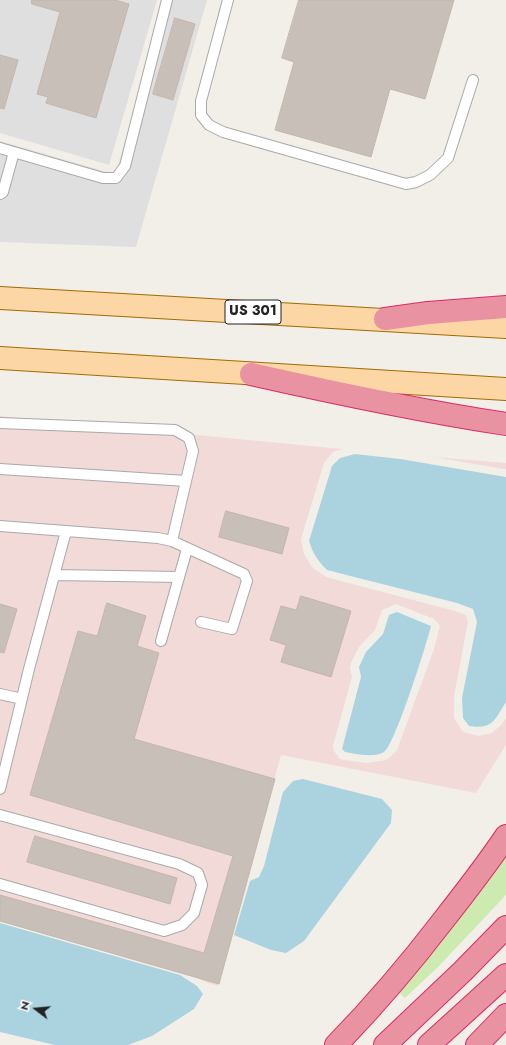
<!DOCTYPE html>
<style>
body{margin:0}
#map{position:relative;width:506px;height:1045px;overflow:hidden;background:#f2efe9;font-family:Jost,sans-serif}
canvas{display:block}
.north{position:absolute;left:16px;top:989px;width:40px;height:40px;-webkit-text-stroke:3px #fff;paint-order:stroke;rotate:286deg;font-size:11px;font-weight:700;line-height:16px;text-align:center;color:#222}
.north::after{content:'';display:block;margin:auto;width:14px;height:18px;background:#222;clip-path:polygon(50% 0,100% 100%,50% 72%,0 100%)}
</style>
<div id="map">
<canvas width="506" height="1045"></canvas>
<div class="north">N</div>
</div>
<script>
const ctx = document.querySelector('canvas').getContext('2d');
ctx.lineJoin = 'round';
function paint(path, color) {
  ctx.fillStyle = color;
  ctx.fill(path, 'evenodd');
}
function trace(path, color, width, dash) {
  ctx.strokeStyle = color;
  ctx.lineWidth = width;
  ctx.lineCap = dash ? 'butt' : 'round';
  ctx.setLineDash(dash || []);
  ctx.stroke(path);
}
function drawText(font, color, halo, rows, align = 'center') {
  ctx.font = font + ' Jost,sans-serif';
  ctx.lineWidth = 4;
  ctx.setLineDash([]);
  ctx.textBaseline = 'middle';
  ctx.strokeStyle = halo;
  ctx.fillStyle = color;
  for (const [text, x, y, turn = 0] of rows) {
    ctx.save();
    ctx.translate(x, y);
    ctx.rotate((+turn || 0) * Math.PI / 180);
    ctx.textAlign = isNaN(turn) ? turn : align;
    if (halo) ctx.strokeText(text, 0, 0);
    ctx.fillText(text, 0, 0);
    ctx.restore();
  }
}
const residential = new Path2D(`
 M0,0H157L109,165L0,133Z
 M166,0H207L136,247L0,242V141L107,172H113L117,169Z`);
const commercial = new Path2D(`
 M0,416L342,449L333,452L324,463L301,539L304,554L312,567L326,577L455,611L466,615L468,622L454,696V718L463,732L479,736L492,733L501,725L506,718V745L476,793L281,755L218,986L205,982L182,968L0,915ZM396,604L434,619L438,623L440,626L434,649L397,750L390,757L386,760L366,763L344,760L340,759L334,751L333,746L352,677L350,668L351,663L359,647L375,630L382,610Z
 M434,457L506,463V469H504Z`);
const grass = new Path2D(`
 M506,852V895L438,967L405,998L397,991Z`);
const water = new Path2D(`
 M355,454L400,459L506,477V702C495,719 493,730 469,726L463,718L462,698L477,622L473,609L457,603L327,570C318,561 313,554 309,541L332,466L340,458Z
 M397,612L431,626C427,643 395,745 384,752C374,758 356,754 345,752L342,749L361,677L359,667L366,652L383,634L389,615Z
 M303,779L382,799L392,810L391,823L304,941L286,953L271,950L234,935L250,881L259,877L264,866L283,792L293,781Z
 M0,923L180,975L197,986L203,994L194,1009L152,1036L128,1045H55L0,1032Z`);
const building = new Path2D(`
 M32,0H115L129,4L96,118L46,103L48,97L37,94L60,12L32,4Z
 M299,0H454L425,99L390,89L371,157L275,130L294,62L282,58Z
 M175,18L195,24L173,100L153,94Z
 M0,55L18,60L4,109L0,108Z
 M226,511L289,528L282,554L219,537Z
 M301,596L351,611L331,677L281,662L286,645L270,640L281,606L296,610Z
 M107,603L146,616L137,646L159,653L134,739L275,779L219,984L0,921V895L204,953L233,856L30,795L78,631L97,636Z
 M0,604L17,609L4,653L0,652Z
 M35,836L177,878L170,904L27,862Z`);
const lane = new Path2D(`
 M228,0L201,101V115L209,125L223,132L406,184L416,182L430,175L448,158L473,80
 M0,148L103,178H116L125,166L167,0
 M0,194L3,192L14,152
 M0,423L175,430L189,438L193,451L172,541
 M0,469L186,481
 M0,526L158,538L172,541L244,574L247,581L232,629L201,622
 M54,575L179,577
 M161,641L187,549
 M0,694L22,699
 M0,789L29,669L66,531
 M0,815L179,864L198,873L202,885L194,913L182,925L164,931L0,884`);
const primary = new Path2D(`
 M0,298L506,327
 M0,358L506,389`);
const highway = new Path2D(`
 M385,319L428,313L506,307
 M251,374C335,393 420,411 506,424
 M336,1045C374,1006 409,965 442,922C464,894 486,866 506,836
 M385,1045L463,971L506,927
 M429,1045L506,975
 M477,1045L506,1015`);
const shields = [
 [253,312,56]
];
const shieldNames = [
 ["US 301",253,312]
];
paint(residential, '#e0dfdf');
paint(commercial, '#f2dad9');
paint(grass, '#cdebb0');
paint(water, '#aad3df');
paint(building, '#c7bfb8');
trace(building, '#c4b6ab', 1);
trace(lane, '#a9a9a9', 12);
trace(primary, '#a06b00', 24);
trace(highway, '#dc2a67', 24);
trace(lane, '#fff', 10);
trace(primary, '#fcd6a4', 22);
trace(highway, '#e892a2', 22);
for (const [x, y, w] of shields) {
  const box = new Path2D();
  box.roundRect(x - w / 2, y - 12, w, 24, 3);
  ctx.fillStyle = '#fff';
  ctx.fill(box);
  trace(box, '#222', 1);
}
drawText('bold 14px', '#222', null, shieldNames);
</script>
